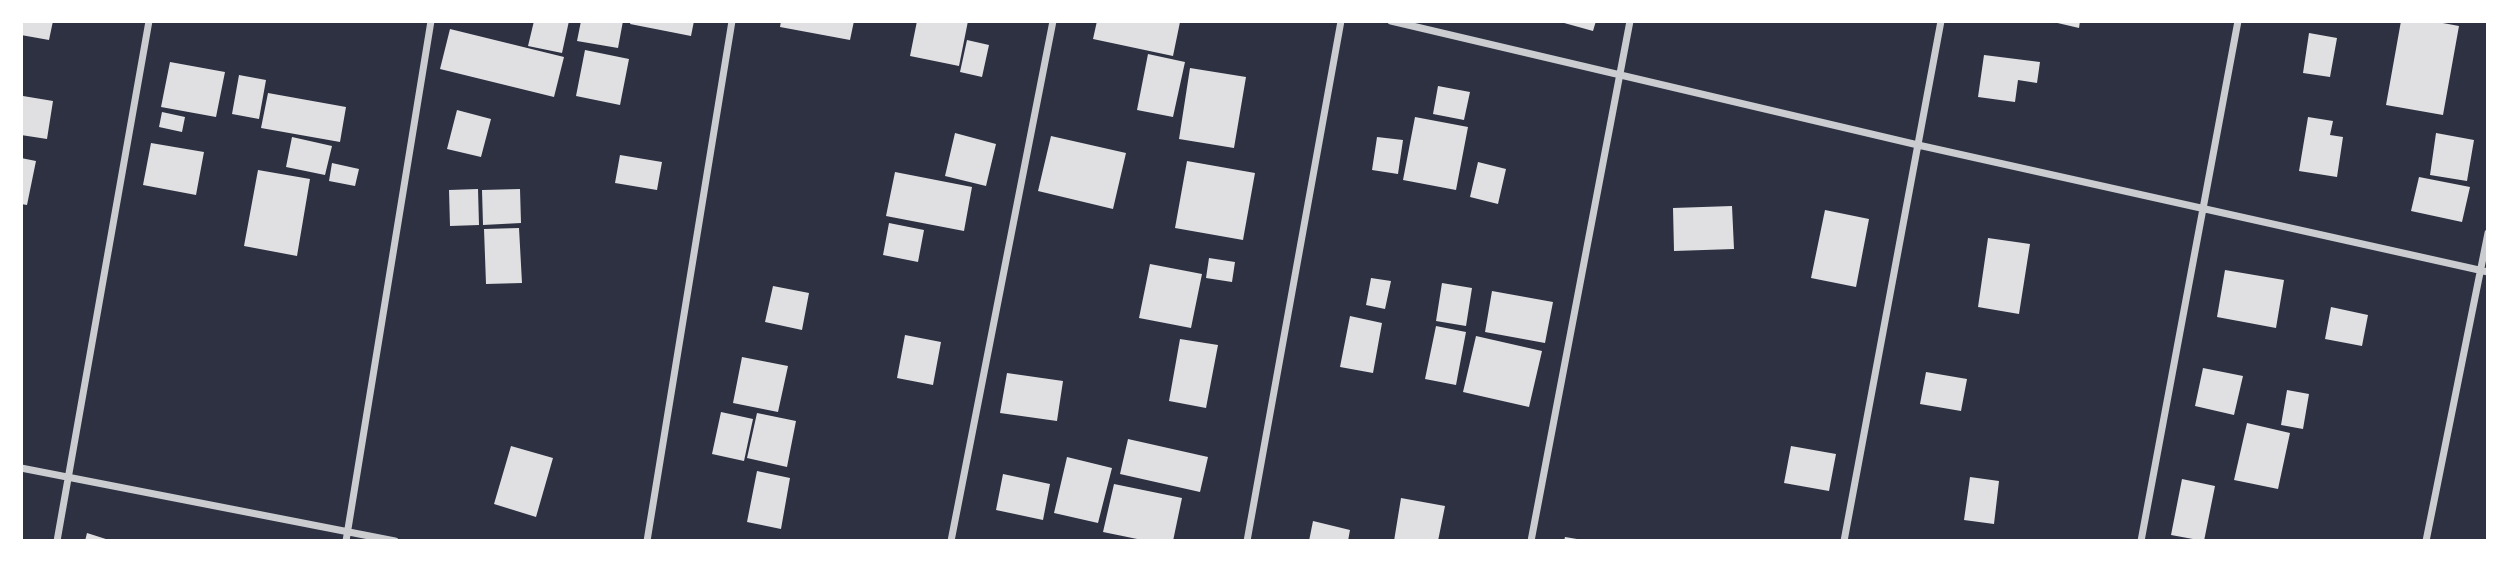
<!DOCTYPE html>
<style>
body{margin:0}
#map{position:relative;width:2509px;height:562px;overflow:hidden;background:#2d3142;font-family:"IBM Plex Sans",sans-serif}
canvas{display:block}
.frame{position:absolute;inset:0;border:23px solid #fff;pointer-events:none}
</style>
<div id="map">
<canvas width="2509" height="562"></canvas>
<div class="frame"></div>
</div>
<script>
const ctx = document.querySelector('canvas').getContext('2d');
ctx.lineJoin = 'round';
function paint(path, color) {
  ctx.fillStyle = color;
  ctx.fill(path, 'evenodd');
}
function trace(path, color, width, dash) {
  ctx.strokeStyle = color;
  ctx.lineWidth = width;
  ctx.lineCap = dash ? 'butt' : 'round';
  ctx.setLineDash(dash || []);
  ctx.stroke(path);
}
const building = new Path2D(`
 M21,21H53L49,40L21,35Z
 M534,21H569L562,53L528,46Z
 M581,21H623L618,48L577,41Z
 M631,21H694L691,36L630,24Z
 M781,21H854L850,40L780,27Z
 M917,21H968L959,66L910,56Z
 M1097,21L1180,22L1173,56L1093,39Z
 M1557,21H1596L1593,31Z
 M2049,21H2080L2079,28Z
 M2401,21H2432L2459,26L2443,115L2386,105Z
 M450,29L564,57L554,97L440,69Z
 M2309,33L2337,38L2330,77L2303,73Z
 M967,40L989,45L982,77L960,72Z
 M585,50L629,59L620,105L576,96Z
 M1148,54L1185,62L1173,117L1137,110Z
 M1984,55L2040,62L2037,83L2018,80L2015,102L1978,97Z
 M170,62L225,72L216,117L161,107Z
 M1190,68L1246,77L1234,148L1179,139Z
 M239,75L266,80L259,119L232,114Z
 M1438,86L1470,92L1464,120L1433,114Z
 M268,93L346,107L340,142L261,128Z
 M23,96L53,101L47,139L21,135Z
 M457,110L491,119L481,157L447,149Z
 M162,112L185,117L182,132L159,127Z
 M1415,117L1468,127L1456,190L1403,180Z
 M2308,117L2333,121L2330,135L2343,137L2337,177L2299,171Z
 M955,133L996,144L986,186L945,176Z
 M2436,133L2474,140L2467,181L2430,175Z
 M1051,136L1126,153L1113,209L1038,191Z
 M292,137L332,146L325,175L286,167Z
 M1377,137L1403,140L1398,174L1372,170Z
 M151,143L204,152L196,195L143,185Z
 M620,155L662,162L657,190L615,183Z
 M21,158L36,161L27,205L21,204Z
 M1187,161L1255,173L1243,240L1175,228Z
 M1478,162L1506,169L1498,204L1470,197Z
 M332,163L359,169L355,186L329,181Z
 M258,170L310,179L297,256L244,246Z
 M895,172L972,187L964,231L886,216Z
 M2419,177L2470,187L2462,222L2411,211Z
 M478,189L479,225L450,226L449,190Z
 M520,189L521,223L483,225L482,190Z
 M1732,206L1734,249L1674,251L1673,208Z
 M1825,210L1869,219L1856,287L1811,278Z
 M889,223L924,230L918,262L883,255Z
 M519,228L522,283L486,284L484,229Z
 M1988,238L2030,244L2019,314L1978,307Z
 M1209,258L1235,262L1232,282L1206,278Z
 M1150,264L1202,274L1191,328L1139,318Z
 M2225,270L2284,280L2276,328L2217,317Z
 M1371,278L1391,281L1385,309L1366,305Z
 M1442,283L1472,288L1466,326L1436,321Z
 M773,286L809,293L802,330L765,322Z
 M1492,291L1553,302L1545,343L1485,332Z
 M2331,307L2368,315L2362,346L2325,339Z
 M1350,316L1382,323L1373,373L1340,367Z
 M1436,326L1466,332L1456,385L1425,379Z
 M905,335L941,342L933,385L897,378Z
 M1476,336L1542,351L1529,407L1463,392Z
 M1180,339L1218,345L1206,408L1169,401Z
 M742,357L788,366L778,412L733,403Z
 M2203,368L2243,376L2234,415L2195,406Z
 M1926,372L1967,379L1961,411L1920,404Z
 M1007,373L1063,381L1057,421L1000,413Z
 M2287,390L2309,394L2303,429L2281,425Z
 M721,412L753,419L744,461L712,454Z
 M757,413L796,421L787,467L747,458Z
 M2247,423L2290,433L2278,489L2234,480Z
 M1128,439L1208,457L1200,492L1120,474Z
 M511,446L553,458L536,517L494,504Z
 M1791,446L1836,454L1829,491L1784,483Z
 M1067,457L1112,468L1098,523L1054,513Z
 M757,471L790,478L781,529L747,522Z
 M1003,474L1050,484L1043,520L996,510Z
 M1970,477L1999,481L1994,524L1964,520Z
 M2182,479L2215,486L2204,541L2171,535Z
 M1114,484L1182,498L1173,541H1147L1103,532Z
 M1401,498L1445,506L1438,541H1394Z
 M1313,521L1350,530L1348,541H1309Z
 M87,533L109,540V541H85Z
 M1565,537L1583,540V541H1564Z`);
const minor = new Path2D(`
 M1391,21L1918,145L2488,272
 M21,468L395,541
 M57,541L149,21
 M346,541L431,21
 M647,541L732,21
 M951,541L1053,21
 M1247,541L1341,21
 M1531,541L1630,21
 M1844,541L1941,21
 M2141,541L2238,21
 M2426,541L2488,233`);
paint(building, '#e0e0e3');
trace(minor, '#caccd0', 7);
</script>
